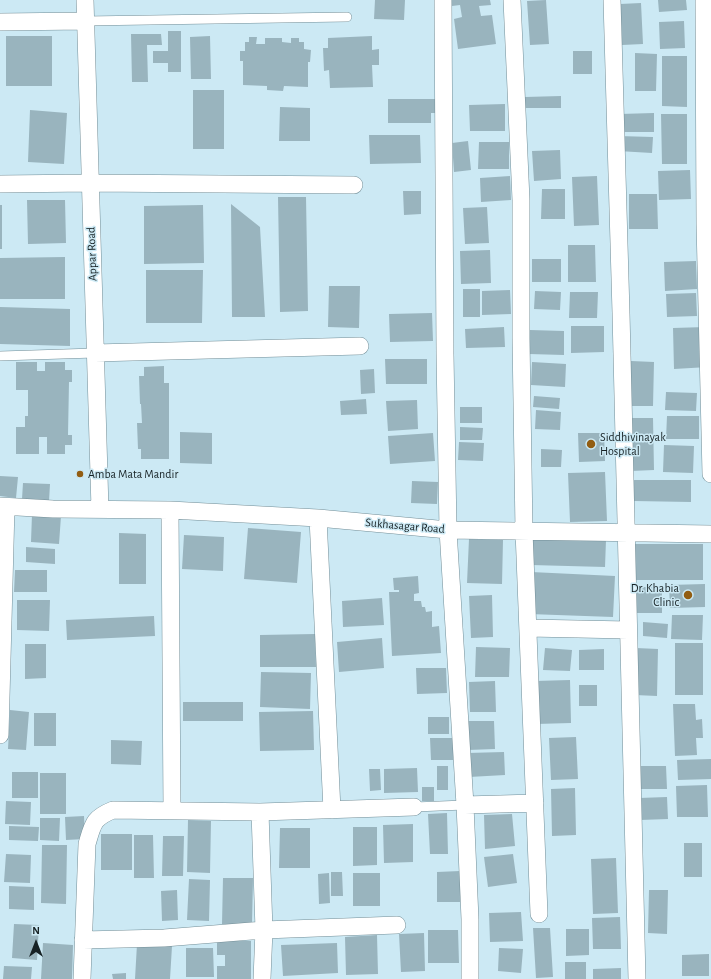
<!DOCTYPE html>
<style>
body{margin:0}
#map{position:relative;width:711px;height:979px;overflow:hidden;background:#cce9f4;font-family:"Alegreya Sans",sans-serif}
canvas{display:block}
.north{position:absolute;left:16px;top:923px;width:40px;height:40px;-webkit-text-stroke:3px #cce9f4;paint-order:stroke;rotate:0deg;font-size:11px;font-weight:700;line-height:16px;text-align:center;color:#172225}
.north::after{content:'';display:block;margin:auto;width:14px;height:18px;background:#172225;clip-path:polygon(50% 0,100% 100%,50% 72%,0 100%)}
</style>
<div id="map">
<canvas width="711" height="979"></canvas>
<div class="north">N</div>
</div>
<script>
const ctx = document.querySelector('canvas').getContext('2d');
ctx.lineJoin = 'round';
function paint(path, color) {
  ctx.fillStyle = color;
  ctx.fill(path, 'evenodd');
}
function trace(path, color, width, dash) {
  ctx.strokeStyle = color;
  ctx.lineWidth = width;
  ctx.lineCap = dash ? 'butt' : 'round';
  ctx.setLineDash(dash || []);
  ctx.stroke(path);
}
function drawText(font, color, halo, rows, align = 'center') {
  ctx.font = font + ' "Alegreya Sans",sans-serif';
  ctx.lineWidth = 3;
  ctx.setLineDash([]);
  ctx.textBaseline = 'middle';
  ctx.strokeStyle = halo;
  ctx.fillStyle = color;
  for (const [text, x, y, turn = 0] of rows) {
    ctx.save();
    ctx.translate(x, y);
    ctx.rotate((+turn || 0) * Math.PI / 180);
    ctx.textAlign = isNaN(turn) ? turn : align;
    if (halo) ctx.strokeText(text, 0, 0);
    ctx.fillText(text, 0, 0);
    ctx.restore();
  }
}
const building = new Path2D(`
 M375,0H405L404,20L374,19Z
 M451,0H490L491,5L479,6L481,16L492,15L496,44L458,49L454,19L462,17L460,5L452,6Z
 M546,0L549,44L530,45L527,1Z
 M658,0H686L687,10L659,12Z
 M641,3L643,44L622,45L620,4Z
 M684,21L685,48L660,49L659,22Z
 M168,31H181V72H168V63H153V51H168Z
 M131,34H161L162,45H147L148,82H132Z
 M6,36H52V86H6Z
 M210,36L211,79H191L190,37Z
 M372,36V50L379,49V65H372L373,87L330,88L329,70L324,71L323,48H328V38Z
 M249,37H257L256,44H265V38H282V42L291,43V38H299V42H304V49L311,50L310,62H308V87L284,86L283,91L267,90V86L243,85V61H240V51H245V42H249Z
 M573,51H592V74H573Z
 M635,53L657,54L656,91H635Z
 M662,56H687V107L662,106Z
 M193,90H224V149H193Z
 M561,96V108H525V97Z
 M388,99H436V113H431V123H388Z
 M505,104V131H470L469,105Z
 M280,107L310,108V141H279Z
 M30,110L67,113L64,164L28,162Z
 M654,113V132H621L620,114Z
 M661,114H687V164H662Z
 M369,135H420L421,163L370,164Z
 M618,136L653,137L652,153L618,151Z
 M468,141L471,170L454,172L452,143Z
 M479,142H509V169H478Z
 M560,150L561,179L534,181L532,151Z
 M690,170L691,199L659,200L658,171Z
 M510,176L511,200L481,202L480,178Z
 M597,176L599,225L574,226L572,177Z
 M542,189H565V219H541Z
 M403,191H421V214L404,215Z
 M629,194H657L658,229H629Z
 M278,197H306L308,311L280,312Z
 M27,200H65L66,243L28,244Z
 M231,204L260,227L265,317H232Z
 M0,205H2V249H0Z
 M203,205L204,263L144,264V206Z
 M487,207L489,243L465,244L463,208Z
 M568,245H595L596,282H568Z
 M490,250L491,283L461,284L460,251Z
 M65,257V299H0V258Z
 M532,259H561V282H532Z
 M696,261L697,289L665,291L664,262Z
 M146,270H203L202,323H146Z
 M329,286H360L359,328L328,327Z
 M463,289H480V317H463Z
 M510,290L511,314L482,315V291Z
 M535,291L561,292L560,310L534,309Z
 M570,292H598L597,318H569Z
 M696,293L697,316L667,317L666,294Z
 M0,307L70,309V346L0,344Z
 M432,313L433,341L390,342L389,314Z
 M571,326H604V352L571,353Z
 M504,327L505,347L466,348L465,329Z
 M706,327L708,367L674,369L673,328Z
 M530,330L564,331V355L529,354Z
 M385,359H427V384H386Z
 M631,361L654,362L653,406H631Z
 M16,362H37V371H45V362H65V370H72V382H69L68,435H72V445H65V454H47V437H39V454H16V427H25V416H28V390H16Z
 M532,362L566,364L565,387L531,385Z
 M164,366V383H169V459H141V449H138L137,423H142L141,404H140L139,376H144V367Z
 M374,369L375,393L361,394L360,370Z
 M666,392L697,393L696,411L665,410Z
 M534,396L560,398L559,409L533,407Z
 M366,399L367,414L341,415L340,401Z
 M417,400L418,429L388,431L386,401Z
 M460,407H482V423H460Z
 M536,410L561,412L560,430L535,429Z
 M667,416H699V439H666Z
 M630,418H653L654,470L631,471Z
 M460,427L483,428L482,440H460Z
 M180,432L212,433V464L180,463Z
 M433,433L435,461L390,464L388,436Z
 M578,433H604L605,461L579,462Z
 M459,442L484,443L483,461L458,460Z
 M664,445L694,446L693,473L663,472Z
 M541,449L562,450L561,467H541Z
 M605,472L607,521L570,522L568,473Z
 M0,476L18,477L16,498L0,496Z
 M634,480H691V502L634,501Z
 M412,481L438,482L437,504L411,503Z
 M23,483L50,484L49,501L22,499Z
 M32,514L61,516L59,544L31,542Z
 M248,528L301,532L297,583L244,579Z
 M119,533L146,534V584H119Z
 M184,535L224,537L223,571L182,569Z
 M532,538L606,540L605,567L531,565Z
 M469,539L503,540L502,584L467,583Z
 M629,544H703V580H630Z
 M26,547L55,549V564L26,562Z
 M15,570H47V592H14Z
 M531,572L615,576L613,617L529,614Z
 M418,576L419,593L414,594V601H421L422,607H425L426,612L432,611V627L439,626L441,653L392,656L389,592H399V590H394L393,578Z
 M705,584V607L670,608L669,585Z
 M632,587H662V613H632Z
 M492,595L493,637L471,638L469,596Z
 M382,598L384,625L343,627L342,601Z
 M17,600H50L49,631L17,630Z
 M672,615H703L702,640L671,639Z
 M154,616L155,636L67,640L66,620Z
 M643,622L668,624L667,638L643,636Z
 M315,634L316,667H260V635Z
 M382,638L384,668L339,672L337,642Z
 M675,643H703V695H675Z
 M25,644H46V678L25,679Z
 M476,647L510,648L509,677H475Z
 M545,648L572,650L570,671L543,670Z
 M636,648L658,649L657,696L635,695Z
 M604,649V670H579V650Z
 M416,668H446L447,693L417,694Z
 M261,672L311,673L310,709L260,707Z
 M570,680L571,723L536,724L535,681Z
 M495,681L496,712H470L469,682Z
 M579,685H597V706H579Z
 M183,702H243V721H183Z
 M673,704H695L696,720L702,719L703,738H696L697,755L675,756Z
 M10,710L29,712L26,750L8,749Z
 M313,711L314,750L260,751L259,712Z
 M34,713H56V746H34Z
 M428,717H449V734H428Z
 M468,721H494L495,749L468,750Z
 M576,737L578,779L551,780L549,738Z
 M430,738H453V760H431Z
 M111,740L142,741L141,765L111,764Z
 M504,752L505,775L469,777L467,753Z
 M711,759V779L678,780L677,760Z
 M437,766H448V790H437Z
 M637,766H666L667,789H637Z
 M417,768L418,792L384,793V769Z
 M369,769H380L381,790L370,791Z
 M12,772H38V798H12Z
 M40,773H66V814H40Z
 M707,785L708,817H677L676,786Z
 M422,787H434V801H422Z
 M575,788L576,835L552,836L551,789Z
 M667,797L668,819L640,820L639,798Z
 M6,801L31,802L30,825L5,824Z
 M447,813L448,854H430L428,814Z
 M512,814L515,846L485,849L484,815Z
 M84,816L85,839L66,840L65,817Z
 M40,818H60L59,841L40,840Z
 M188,820L211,821L210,873L187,872Z
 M413,824V862L384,863L383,825Z
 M9,826L39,827L38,841L9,840Z
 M353,827H377V865L353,866Z
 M280,828H310V868H279Z
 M101,834H132V870H101Z
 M134,835H153L154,878H134Z
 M163,836H184L183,876H162Z
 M684,843H702V877H684Z
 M42,845H67L66,904L41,903Z
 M6,854L31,855L30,883L4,882Z
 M513,854L517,883L488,887L484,857Z
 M616,858L618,913L593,914L591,859Z
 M460,871V902H437V872Z
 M331,872H342L343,896H331Z
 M329,873L330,903L319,904L318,874Z
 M353,873H380V906H353Z
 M223,878H253L252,924H222Z
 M189,879L210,880L209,921L187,920Z
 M9,886L34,887V910L9,909Z
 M177,890L178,920L162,921L161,891Z
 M649,890H668L667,934L648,933Z
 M521,912L523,941L490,942L489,913Z
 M620,917L621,949H593L592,918Z
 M14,924L39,925L37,960L12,958Z
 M533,928H550L553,977L536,978Z
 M566,929H589V955L566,956Z
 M428,930H458L459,963H428Z
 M424,933L425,971L401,972L399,934Z
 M377,935L378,974L346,975L345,937Z
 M217,941H251V979H217V966H225V955H217Z
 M43,943L73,945L72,979H41Z
 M337,943L338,973L283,976L281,945Z
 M137,944L172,946L170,979H135Z
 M186,948H213L214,977H186Z
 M499,948L523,949L521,973L498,971Z
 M709,954V976H682V955Z
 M565,962H586V979H565Z
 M4,966L32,967L31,979H3Z
 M621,968V979H593V969Z
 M126,973V979H113L112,974Z`);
const service = new Path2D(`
 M85,21L347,17
 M0,356L95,353
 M414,807L465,805`);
const minor = new Path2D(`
 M85,0L100,509
 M443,0L445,354L448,530L465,805L470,919V979
 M512,0L521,200V338L524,531L539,914
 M612,0L621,313L637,979
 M704,0L705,224L711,474
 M0,22L85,21
 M0,184L90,183L354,185
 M95,353L360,346
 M0,506L53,509L170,510L318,518L448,530L711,534
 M170,510L172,811
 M318,518L332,810
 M528,628L628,630
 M0,735L6,507
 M465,805L535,803
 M260,812L264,930L262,979
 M83,940L164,938L264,930L397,925
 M82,979L87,844C93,824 93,818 113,810L260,812L414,807`);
const markers = [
 [591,444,5,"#925d12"],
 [80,474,4,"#925d12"],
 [688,595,5,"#925d12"]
];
const streetNames = [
 ["Appar Road",92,254,-92],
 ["Sukhasagar Road",405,526,5]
];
const poiNames = [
 ["Siddhivinayak",600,437],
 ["Hospital",600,451],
 ["Amba Mata Mandir",88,474],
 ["Dr. Khabia",679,588,"right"],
 ["Clinic",679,602,"right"]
];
paint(building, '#99b4be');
trace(service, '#738e97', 10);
trace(minor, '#738e97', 18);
trace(service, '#fff', 9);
trace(minor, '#fff', 17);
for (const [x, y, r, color] of markers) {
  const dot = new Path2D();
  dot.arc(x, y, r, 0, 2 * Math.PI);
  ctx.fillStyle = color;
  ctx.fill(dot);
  trace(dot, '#cce9f4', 1.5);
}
drawText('12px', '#172225', '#cce9f4', streetNames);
drawText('12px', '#172225', '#cce9f4', poiNames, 'left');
</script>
